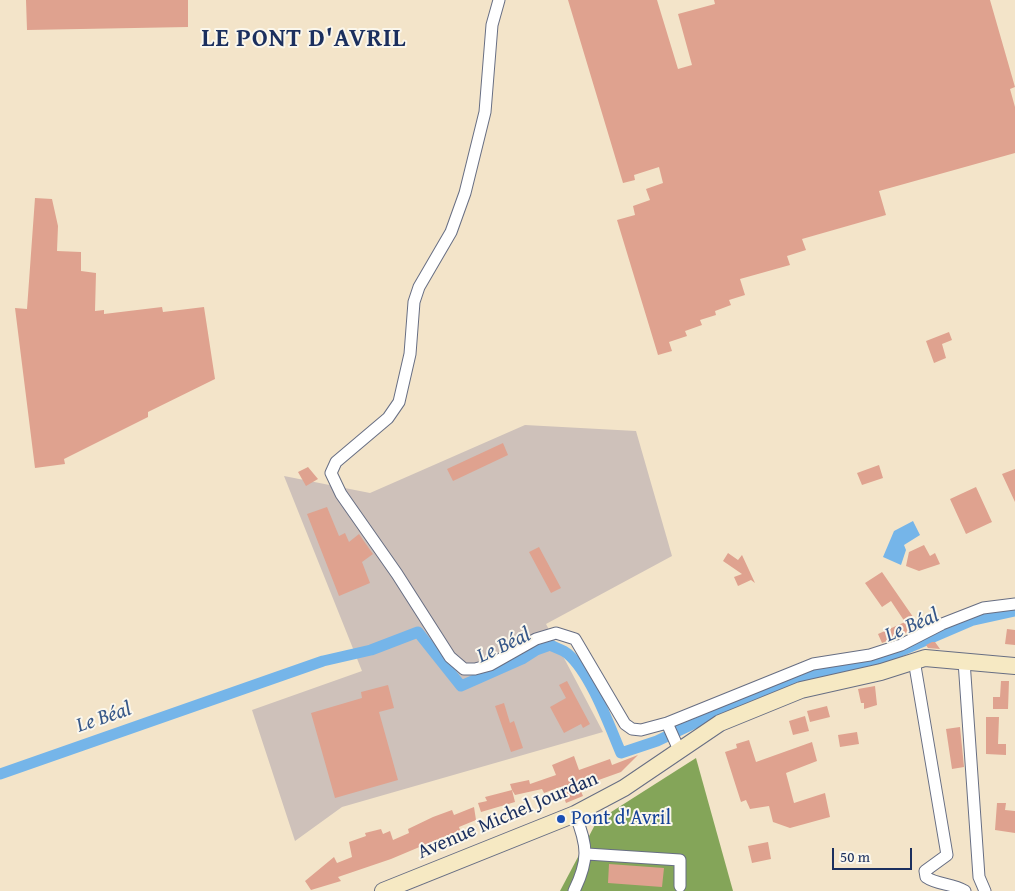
<!DOCTYPE html>
<meta charset="utf-8">
<style>
body{margin:0}
#map{position:relative;width:1015px;height:891px;overflow:hidden;background:#f3e4c9;font-family:"Gentium Book Plus",serif}
canvas{display:block}
.scale{position:absolute;left:832px;top:848px;width:80px;height:22px;box-sizing:border-box;border:2px solid #1b2f5e;border-top:0;padding-left:6px;font-size:15px;line-height:18px;white-space:nowrap;color:#1b2f5e;-webkit-text-stroke:4px #fbf7ec;paint-order:stroke}
</style>
<div id="map">
<canvas width="1015" height="891"></canvas>
<div class="scale">50 m</div>
</div>
<script>
const ctx = document.querySelector('canvas').getContext('2d');
ctx.lineJoin = 'round';
function paint(path, color) {
  ctx.fillStyle = color;
  ctx.fill(path, 'evenodd');
}
function trace(path, color, width, dash) {
  ctx.strokeStyle = color;
  ctx.lineWidth = width;
  ctx.lineCap = dash ? 'butt' : 'round';
  ctx.setLineDash(dash || []);
  ctx.stroke(path);
}
function drawText(font, color, halo, rows, align = 'center') {
  ctx.font = font + ' "Gentium Book Plus",serif';
  ctx.lineWidth = 4;
  ctx.setLineDash([]);
  ctx.textBaseline = 'middle';
  ctx.strokeStyle = halo;
  ctx.fillStyle = color;
  for (const [text, x, y, turn = 0] of rows) {
    ctx.save();
    ctx.translate(x, y);
    ctx.rotate((+turn || 0) * Math.PI / 180);
    ctx.textAlign = isNaN(turn) ? turn : align;
    if (halo) ctx.strokeText(text, 0, 0);
    ctx.fillText(text, 0, 0);
    ctx.restore();
  }
}
const industrial = new Path2D(`
 M525,425L636,431L672,556L546,624L603,732L342,807L295,841L252,710L362,671L284,476L370,493Z`);
const forest = new Path2D(`
 M696,758L733,891H560L597,821Z`);
const water = new Path2D(`
 M913,521L920,535L904,545L906,550L901,565L883,557L894,531Z`);
const canal = new Path2D(`
 M0,774L323,661L371,650L418,632L461,686L522,659L536,650L550,645C556,648 564,650 568,654C591,674 609,725 621,753L657,741L745,699L805,675L875,662L973,620L1015,611`);
const building = new Path2D(`
 M26,0H188V27L27,30Z
 M568,0H657L678,69L692,65L678,14L715,4L714,0H990L1015,87L1010,89L1015,107V153L879,191L886,215L802,239L806,250L787,256L790,265L740,279L745,295L729,300L731,305L715,311L716,315L700,320L702,325L685,331L687,336L669,342L672,351L658,355L617,220L635,215L633,206L650,200L646,189L663,183L659,167L634,175L635,180L623,183Z
 M35,198L52,199L58,226L57,251L81,252V271L96,273L95,311L104,310V314L162,307L163,312L204,307L215,379L148,412V417L64,459L65,464L35,468L15,308L27,309Z
 M949,332L952,340L942,344L946,358L934,363L926,341Z
 M503,443L508,455L453,481L447,469Z
 M879,465L883,478L862,485L857,473Z
 M308,467L318,479L306,486L298,472Z
 M1015,469V502L1002,474Z
 M976,487L992,522L966,534L950,499Z
 M327,507L339,536L345,533L349,542L359,534L373,554L362,562L370,583L339,596L307,514Z
 M924,545L930,556L935,553L940,564L919,571L906,566L909,552Z
 M539,547L561,588L551,593L529,552Z
 M728,553L738,560L742,555L755,583L751,580L738,586L734,577L742,574L723,561Z
 M882,572L920,627L882,643L878,634L905,622L891,601L882,607L865,583Z
 M1007,629L1015,630V645L1005,644Z
 M932,642H935L940,649L928,648L926,645Z
 M567,681L590,724L583,728L581,724L564,733L550,707L566,698L559,685Z
 M1001,681H1009L1008,709H993V697H1000Z
 M388,685L394,708L379,712L398,780L335,798L311,713L362,698L361,692Z
 M875,686L877,705L864,709V703H861L858,689Z
 M504,703L510,723L514,721L523,748L511,752L495,706Z
 M827,706L830,717L810,722L807,711Z
 M805,716L809,731L793,735L789,721Z
 M986,717H999L998,744H1006V755L986,754Z
 M960,727L964,767L952,769L946,729Z
 M857,732L859,744L840,747L838,735Z
 M749,740L756,762L812,742L817,761L786,773L794,803L825,793L830,817L790,828L773,822L769,806L750,809L746,800L741,802L725,752L737,748L736,744Z
 M638,755L621,772L579,787L583,796L566,803L560,787L544,793L542,789L515,795L512,790L515,802L481,812L478,803L487,801L485,797L512,790L510,784L529,780L530,784L556,775L552,765L574,756L579,770L610,759L612,765Z
 M997,803H1006L1005,810L1015,811V833L995,830Z
 M474,807L476,820L459,827L461,833L449,837L448,835L391,859L338,877L341,881L311,890L305,881L334,857L337,863L352,857L349,842L366,836L365,833L381,829L383,834L390,831L393,840L409,833L408,829L433,817L452,810L454,815Z
 M768,842L771,859L752,863L748,846Z
 M609,864L664,868L662,887L608,883Z`);
const street = new Path2D(`
 M499,0L492,25L485,112L465,193L451,232L419,287L414,302L410,354L399,402L388,418L336,462L331,473L341,494L397,574L450,657L464,669H475L490,665L536,639L556,633L575,639L625,724L632,729L641,730L667,723L813,664L870,655L901,645L942,624L983,608L1015,604
 M914,660L947,855L925,871L926,877C937,885 952,883 965,891
 M964,661L979,877L985,891
 M667,723L679,750
 M587,854L680,860V886
 M574,891C589,860 588,846 575,814`);
const secondary = new Path2D(`
 M383,891L575,814L624,788L720,723L801,690L881,672L925,658L1015,666`);
const markers = [
 [561,819,5,"#1a4fb4"]
];
const streetNames = [
 ["Avenue Michel Jourdan",508,816,-23]
];
const transitNames = [
 ["Pont d'Avril",571,819]
];
const waterNames = [
 ["Le Béal",912,626,-23],
 ["Le Béal",504,646,-25],
 ["Le Béal",104,718,-19]
];
const districtNames = [
 ["LE PONT D'AVRIL",304,40]
];
paint(industrial, '#cec1ba');
paint(forest, '#84a559');
paint(water, '#75b5e9');
trace(canal, '#75b5e9', 11);
paint(building, '#dfa28f');
trace(street, '#676e83', 13);
trace(secondary, '#676e83', 18);
trace(street, '#fff', 11);
trace(secondary, '#f6e9c3', 16);
for (const [x, y, r, color] of markers) {
  const dot = new Path2D();
  dot.arc(x, y, r, 0, 2 * Math.PI);
  ctx.fillStyle = color;
  ctx.fill(dot);
  trace(dot, '#fbf7ec', 2);
}
drawText('20px', '#1b2f5e', '#fbf7ec', streetNames);
drawText('20px', '#164399', '#fbf7ec', transitNames, 'left');
drawText('italic 21px', '#365788', '#fbf7ec', waterNames);
ctx.letterSpacing = '1px';
drawText('bold 25px', '#1b2f5e', '#fbf7ec', districtNames);
ctx.letterSpacing = '0px';
</script>
